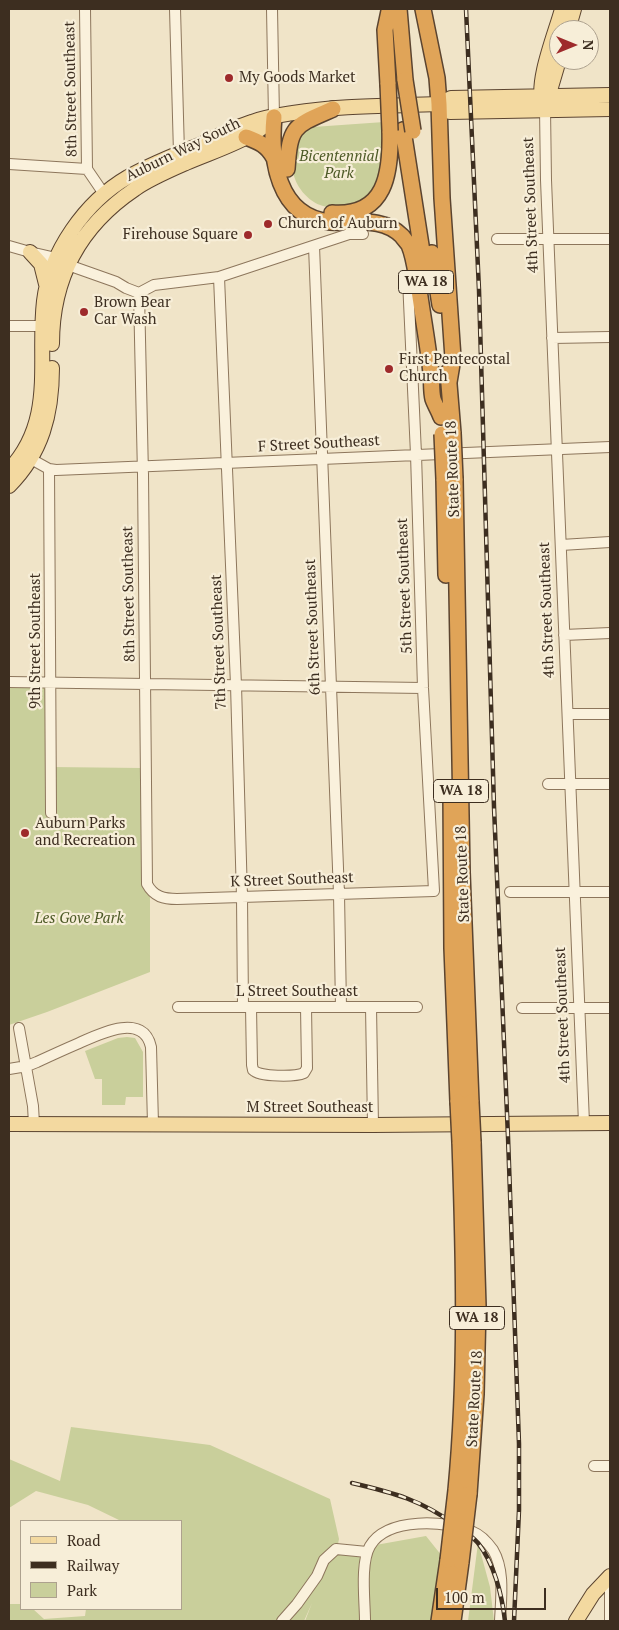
<!DOCTYPE html>
<style>
body{margin:0}
#map{position:relative;width:619px;height:1630px;overflow:hidden;background:#f0e4c8;font-family:"PT Serif",serif}
canvas{display:block}
.frame{position:absolute;inset:0;border:10px solid #3d2e20;pointer-events:none}
.legend{position:absolute;left:20px;top:1520px;width:162px;height:90px;box-sizing:border-box;background:#f7eed8;border:1px solid #ada18e;margin:0;padding:6px 9px;list-style:none;font-size:15px;color:#3d2e20}
.legend li{display:flex;align-items:center;gap:10px;height:25px}
.legend b{width:25px;border:1px solid #ada18e}
.north{position:absolute;left:549px;top:20px;width:50px;height:50px;box-sizing:border-box;background:#f7eed8;border:1px solid #ada18e;border-radius:50%;rotate:90deg;font-size:14px;font-weight:700;line-height:20px;text-align:center;color:#3d2e20}
.north::after{content:'';display:block;margin:auto;width:18px;height:22px;background:#9e2a2b;clip-path:polygon(50% 0,100% 100%,50% 72%,0 100%)}
.scale{position:absolute;left:436px;top:1588px;width:110px;height:22px;box-sizing:border-box;border:2px solid #3d2e20;border-top:0;padding-left:6px;font-size:15px;line-height:18px;white-space:nowrap;color:#3d2e20;-webkit-text-stroke:4px #f7eed8;paint-order:stroke}
</style>
<div id="map">
<canvas width="619" height="1630"></canvas>
<div class="frame"></div>
<ul class="legend">
<li><b style="height:6px;background:#f3d9a0"></b>Road</li>
<li><b style="height:6px;background:#3d2e20"></b>Railway</li>
<li><b style="height:14px;background:#c9cf9b"></b>Park</li>
</ul>
<div class="north">N</div>
<div class="scale">100 m</div>
</div>
<script>
const ctx = document.querySelector('canvas').getContext('2d');
ctx.lineJoin = 'round';
function paint(path, color) {
  ctx.fillStyle = color;
  ctx.fill(path, 'evenodd');
}
function trace(path, color, width, dash) {
  ctx.strokeStyle = color;
  ctx.lineWidth = width;
  ctx.lineCap = dash ? 'butt' : 'round';
  ctx.setLineDash(dash || []);
  ctx.stroke(path);
}
function drawText(font, color, halo, rows, align = 'center') {
  ctx.font = font + ' "PT Serif",serif';
  ctx.lineWidth = 4.5;
  ctx.setLineDash([]);
  ctx.textBaseline = 'middle';
  ctx.strokeStyle = halo;
  ctx.fillStyle = color;
  for (const [text, x, y, turn = 0] of rows) {
    ctx.save();
    ctx.translate(x, y);
    ctx.rotate((+turn || 0) * Math.PI / 180);
    ctx.textAlign = isNaN(turn) ? turn : align;
    if (halo) ctx.strokeText(text, 0, 0);
    ctx.fillText(text, 0, 0);
    ctx.restore();
  }
}
const green = new Path2D(`
 M384,122C384,146 386,175 370,196C364,203 351,206 342,207C336,207 329,208 323,206C308,202 294,185 293,170C293,159 295,149 295,139L308,128L313,127Z
 M9,682L51,683L52,767L141,768L142,880L144,890L150,897V972L47,1012L9,1025Z
 M127,1037L135,1038L143,1052V1097H126L125,1105H102V1079H95L85,1051L118,1038Z
 M71,1427L210,1445L330,1499L339,1539L337,1549L370,1546L426,1536L442,1556L432,1621H305L312,1603L304,1621H9V1604H21V1609H33L44,1619L85,1616L86,1609H181V1521H121L88,1505L36,1491L9,1508V1459L60,1481Z
 M478,1543L490,1587L494,1621H468Z`);
const minor = new Path2D(`
 M85,9L87,169
 M175,9L179,153
 M272,9L274,117
 M545,109L546,180L584,1123
 M9,164L87,169L104,194
 M497,239H610
 M9,246L30,252L56,258
 M314,246L339,894L341,1007
 M68,265L116,282L126,288L139,293L154,285L219,277L337,238L349,234H363
 M219,277L236,685L242,897L243,1007
 M139,293L143,475L147,884C154,897 164,899 177,899L434,891L423,688L416,454L408,280
 M9,326H43
 M552,338L610,337
 M31,459L49,469L56,470L610,447
 M49,469L51,813
 M561,545L610,542
 M564,635L610,633
 M9,682L423,688
 M568,714H610
 M548,784H610
 M510,892H610
 M178,1007H417
 M251,1007L252,1065L253,1070C260,1077 295,1077 304,1073L307,1068L306,1007
 M371,1007L373,1125
 M522,1008H610
 M19,1028L33,1106L34,1124
 M9,1069L27,1066L37,1062C50,1056 63,1050 77,1044C97,1035 143,1011 151,1047L153,1124
 M594,1466H610
 M282,1621L297,1604L317,1576L324,1560L336,1549L367,1552
 M365,1621C365,1601 360,1563 370,1546C387,1517 447,1520 473,1532C481,1535 488,1543 493,1550C505,1570 501,1599 500,1621
 M610,1621V1589`);
const major = new Path2D(`
 M568,30L574,9
 M439,104L450,112L610,109
 M543,104C535,82 556,32 562,9
 M546,104L559,60
 M30,252L41,264L46,284
 M52,344C52,278 80,226 135,189C149,179 170,170 186,163C209,153 235,145 256,132C263,128 268,122 274,117
 M9,470C56,420 37,361 44,301C50,252 85,202 128,177C150,165 174,155 197,146C215,138 233,128 252,122C265,117 280,115 293,113C341,105 391,106 439,104L451,98L610,95
 M9,486C42,453 52,414 52,368
 M9,1124L373,1125L610,1123
 M576,1621L593,1594L610,1576`);
const highway = new Path2D(`
 M399,9L405,80
 M423,9L437,78L439,104L442,198L453,358L449,382
 M388,84L385,30L389,11
 M274,117C270,158 277,217 330,222C355,224 382,216 402,236C404,239 407,242 409,245C415,259 416,276 419,290C423,318 428,345 431,373C432,381 431,391 433,399C435,405 439,411 441,417
 M403,130L425,271
 M246,137C259,142 267,145 274,158
 M287,169C290,125 294,126 333,109
 M332,213C386,217 391,173 390,131
 M432,253L440,305
 M448,372L453,433
 M444,479L446,575
 M455,479L462,872L471,1102
 M451,793L452,948L458,1102
 M456,1490C467,1374 464,1258 460,1142
 M469,1494L476,1394L478,1306L473,1142
 M439,1621L448,1560
 M453,1621L461,1562`);
const rail = new Path2D(`
 M466,9L479,290L494,807L508,1137L519,1444V1510L514,1621
 M352,1483C395,1493 421,1500 457,1526C464,1531 472,1536 478,1543C494,1563 502,1595 505,1621`);
const highwayBridge = new Path2D(`
 M405,80L413,131
 M388,84L390,131
 M453,433L455,479
 M442,434L444,479
 M458,1102L460,1142
 M471,1102L473,1142
 M448,1560L456,1490
 M461,1562L469,1494`);
const markers = [
 [229,78,5,"#9e2a2b"],
 [268,224,5,"#9e2a2b"],
 [248,235,5,"#9e2a2b"],
 [84,312,5,"#9e2a2b"],
 [389,369,5,"#9e2a2b"],
 [25,833,5,"#9e2a2b"]
];
const shields = [
 [426,282,55],
 [461,791,55],
 [477,1318,55]
];
const shieldNames = [
 ["WA 18",426,282],
 ["WA 18",461,791],
 ["WA 18",477,1318]
];
const poiNames = [
 ["My Goods Market",239,78],
 ["Church of Auburn",278,224],
 ["Firehouse Square",238,235,"right"],
 ["Brown Bear",94,303],
 ["Car Wash",94,320],
 ["First Pentecostal",399,360],
 ["Church",399,377],
 ["Auburn Parks",35,824],
 ["and Recreation",35,841]
];
const streetNames = [
 ["8th Street Southeast",71,89,-91],
 ["Auburn Way South",183,150,-26],
 ["4th Street Southeast",531,205,-92],
 ["F Street Southeast",319,444,-3],
 ["State Route 18",453,469,-92],
 ["5th Street Southeast",405,586,-92],
 ["8th Street Southeast",129,594,-91],
 ["4th Street Southeast",547,610,-92],
 ["6th Street Southeast",313,627,-92],
 ["9th Street Southeast",36,641,-90],
 ["7th Street Southeast",219,642,-92],
 ["State Route 18",463,874,-92],
 ["K Street Southeast",292,880,-2],
 ["L Street Southeast",297,992],
 ["4th Street Southeast",563,1015,-92],
 ["M Street Southeast",310,1108],
 ["State Route 18",475,1399,-87]
];
const parkNames = [
 ["Bicentennial",339,157],
 ["Park",339,174],
 ["Les Gove Park",79,919]
];
paint(green, '#c9cf9b');
trace(minor, '#8d765c', 12);
trace(major, '#5b4430', 16);
trace(highway, '#5b4430', 18);
trace(minor, '#faf1dc', 10);
trace(major, '#f3d9a0', 14);
trace(highway, '#e0a458', 15);
trace(rail, '#3d2e20', 4.5);
trace(rail, '#f7eed8', 2.5, [8]);
trace(highwayBridge, '#5b4430', 18, []);
trace(highwayBridge, '#e0a458', 15);
for (const [x, y, r, color] of markers) {
  const dot = new Path2D();
  dot.arc(x, y, r, 0, 2 * Math.PI);
  ctx.fillStyle = color;
  ctx.fill(dot);
  trace(dot, '#f7eed8', 2);
}
for (const [x, y, w] of shields) {
  const box = new Path2D();
  box.roundRect(x - w / 2, y - 11.5, w, 23, 4);
  ctx.fillStyle = '#f7eed8';
  ctx.fill(box);
  trace(box, '#3d2e20', 1);
}
drawText('bold 14px', '#3d2e20', null, shieldNames);
drawText('15px', '#3d2e20', '#f7eed8', poiNames, 'left');
drawText('15px', '#3d2e20', '#f7eed8', streetNames);
drawText('italic 15px', '#4d5a26', '#f7eed8', parkNames);
</script>
